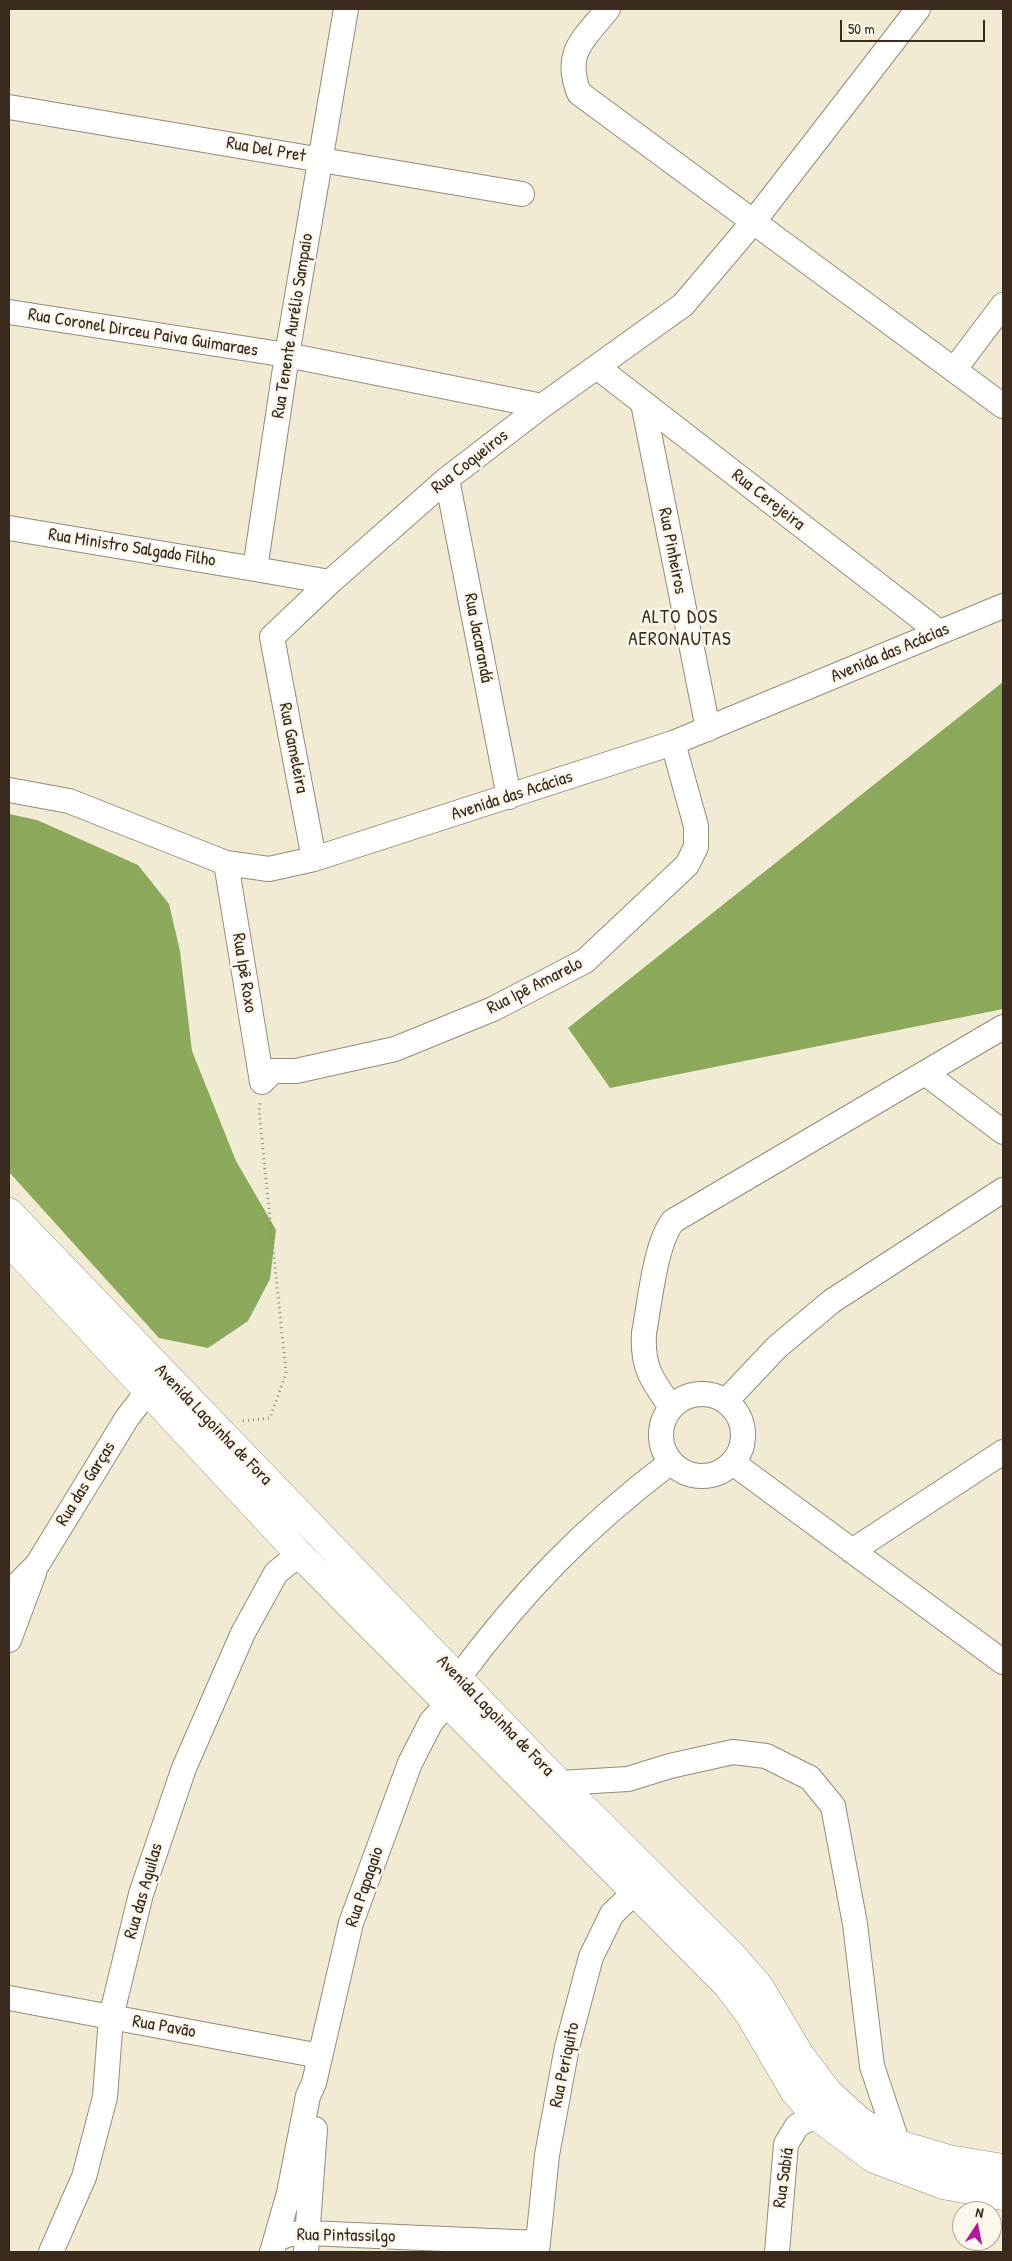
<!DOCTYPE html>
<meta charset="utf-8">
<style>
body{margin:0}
#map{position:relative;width:1012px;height:2261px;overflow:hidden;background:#f0ebd2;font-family:"Patrick Hand",sans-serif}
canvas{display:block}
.frame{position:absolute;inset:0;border:10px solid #3b2a1e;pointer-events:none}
.north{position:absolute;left:952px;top:2201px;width:50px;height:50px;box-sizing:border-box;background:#fbf7ec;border:1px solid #aea59a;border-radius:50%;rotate:11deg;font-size:14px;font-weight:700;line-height:20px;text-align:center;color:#3b2a1e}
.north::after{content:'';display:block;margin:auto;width:18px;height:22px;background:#b5179e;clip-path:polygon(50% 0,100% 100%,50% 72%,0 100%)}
.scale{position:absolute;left:840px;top:20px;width:145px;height:22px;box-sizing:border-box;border:2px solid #3b2a1e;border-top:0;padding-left:6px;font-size:15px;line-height:18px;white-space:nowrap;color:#3b2a1e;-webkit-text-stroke:4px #fbf7ec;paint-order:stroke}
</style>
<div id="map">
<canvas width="1012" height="2261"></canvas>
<div class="frame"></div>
<div class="north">N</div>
<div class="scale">50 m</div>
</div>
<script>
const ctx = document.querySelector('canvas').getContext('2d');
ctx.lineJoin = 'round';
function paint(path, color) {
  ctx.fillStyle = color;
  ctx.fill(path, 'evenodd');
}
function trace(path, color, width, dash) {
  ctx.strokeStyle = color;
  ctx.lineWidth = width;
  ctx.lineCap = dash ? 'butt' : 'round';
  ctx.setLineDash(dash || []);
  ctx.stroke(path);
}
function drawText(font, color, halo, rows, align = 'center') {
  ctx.font = font + ' "Patrick Hand",sans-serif';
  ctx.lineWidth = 5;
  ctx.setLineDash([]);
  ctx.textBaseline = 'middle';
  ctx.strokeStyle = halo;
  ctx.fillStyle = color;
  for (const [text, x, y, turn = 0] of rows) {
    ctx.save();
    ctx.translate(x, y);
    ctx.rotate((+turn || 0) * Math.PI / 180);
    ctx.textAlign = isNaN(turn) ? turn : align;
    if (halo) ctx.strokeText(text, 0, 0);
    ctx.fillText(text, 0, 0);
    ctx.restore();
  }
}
const forest = new Path2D(`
 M1003,682V1009L610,1088L568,1028Z
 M9,814L37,820L138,865L169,904L180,951L192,1051L236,1161L276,1230L270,1279L248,1321L208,1348L159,1338L9,1172Z`);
const path = new Path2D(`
 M243,1421L270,1418L286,1373L259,1111L260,1103`);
const minor = new Path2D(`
 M608,9C584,39 563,52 579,93L1003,406
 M9,107L522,194
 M9,312L287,355L542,406
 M597,367L939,632
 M954,370L1003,305
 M643,403L708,729
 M447,479L509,797
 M9,528L255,569
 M330,582L255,569L287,355L346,9
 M9,790L69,801L226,863L269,869L314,859L673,743L1003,606
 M314,859L272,637L330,582L447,479L542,406L683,305L754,221L918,9
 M226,863L262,1082
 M925,1073L1003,1132
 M262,1082L273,1071H296L395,1049L493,1009L585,961L687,865L696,847V826L673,743
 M661 1435a41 41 0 1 1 82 0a41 41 0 1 1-82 0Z
 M726,1401L777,1347L832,1301L1003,1190
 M671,1407C652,1380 642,1368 644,1333C650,1302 655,1244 673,1221L1003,1027
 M733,1463L1003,1662
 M852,1551L1003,1452
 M9,1593L37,1565L127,1418L148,1391L161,1381
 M9,1640L34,1573
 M459,1677C523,1591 585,1527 671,1462
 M559,1783L628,1779L670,1766L733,1752L766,1756L810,1778L833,1806L855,1924L872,2066L898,2144
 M9,1998L320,2056
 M276,2239L290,2234L308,2233L537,2243
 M51,2252L84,2177L105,2097L111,2017L141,1894L184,1768L243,1633L276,1573L299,1554
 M272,2252L289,2193L308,2096L314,2083L351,1923L410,1763L431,1722L447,1704
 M306,2252L315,2129
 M537,2252L547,2155L567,2047L591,1957L612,1914L634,1893
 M777,2252L786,2144L797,2126L815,2115`);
const major = new Path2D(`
 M9,1212L559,1783L731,1954L759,1986L800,2055L828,2092L861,2122L898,2144L948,2159L1003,2168
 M9,1242L299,1554L727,1985L749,2014L794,2091L815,2115L874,2159L943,2185L1003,2196`);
const streetNames = [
 ["Rua Del Pret",266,150,10],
 ["Rua Tenente Aurélio Sampaio",293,326,-81],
 ["Rua Coronel Dirceu Paiva Guimaraes",143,333,9],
 ["Rua Coqueiros",470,462,-38],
 ["Rua Cerejeira",768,500,38],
 ["Rua Ministro Salgado Filho",132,548,9],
 ["Rua Pinheiros",672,551,79],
 ["Rua Jacarandá",478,638,79],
 ["Avenida das Acácias",890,653,-23],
 ["Rua Gameleira",293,748,79],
 ["Avenida das Acácias",512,796,-18],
 ["Rua Ipê Roxo",244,973,81],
 ["Rua Ipê Amarelo",535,986,-27],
 ["Avenida Lagoinha de Fora",213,1425,46],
 ["Rua das Garças",86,1484,-58],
 ["Avenida Lagoinha de Fora",495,1716,46],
 ["Rua Papagaio",365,1887,-71],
 ["Rua das Aguilas",144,1891,-74],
 ["Rua Pavão",164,2027,10],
 ["Rua Periquito",565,2065,-78],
 ["Rua Sabiá",784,2178,-82],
 ["Rua Pintassilgo",346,2236,1]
];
const neighbourhoodNames = [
 ["ALTO DOS",680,618],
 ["AERONAUTAS",680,640]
];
paint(forest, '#8ba85b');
trace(minor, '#968a78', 26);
trace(major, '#968a78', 29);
trace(path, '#968a78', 3, [1, 4]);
trace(minor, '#fff', 24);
trace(major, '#fff', 28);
drawText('18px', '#3b2a1e', '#fbf7ec', streetNames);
ctx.letterSpacing = '1px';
drawText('19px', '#3b2a1e', '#fbf7ec', neighbourhoodNames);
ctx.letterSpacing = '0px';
</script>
